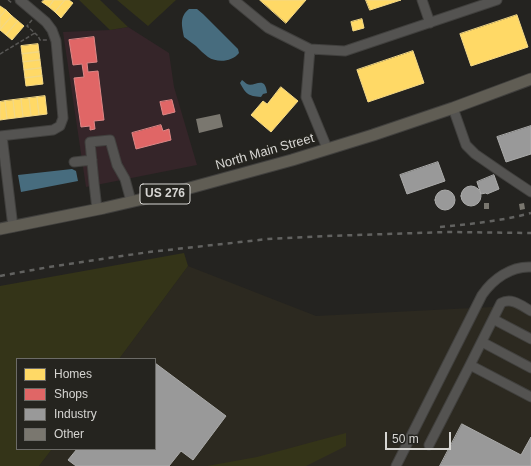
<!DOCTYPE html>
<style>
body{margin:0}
#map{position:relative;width:531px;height:466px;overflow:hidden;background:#242320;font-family:Helvetica,sans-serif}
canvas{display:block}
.legend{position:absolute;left:16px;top:358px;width:140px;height:92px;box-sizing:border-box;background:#25241f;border:1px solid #6c6b67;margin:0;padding:5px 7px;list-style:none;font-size:12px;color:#d6d5d2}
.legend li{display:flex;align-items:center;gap:8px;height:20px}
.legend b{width:20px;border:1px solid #6c6b67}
.scale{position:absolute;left:385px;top:432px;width:66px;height:18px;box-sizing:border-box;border:2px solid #d6d5d2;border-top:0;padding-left:5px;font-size:12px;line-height:14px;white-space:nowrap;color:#d6d5d2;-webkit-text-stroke:3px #25241f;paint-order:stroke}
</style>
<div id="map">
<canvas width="531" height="466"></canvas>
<ul class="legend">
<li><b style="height:11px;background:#ffd966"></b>Homes</li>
<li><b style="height:11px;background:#e06666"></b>Shops</li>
<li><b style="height:11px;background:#999"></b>Industry</li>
<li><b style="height:11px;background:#7a776f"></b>Other</li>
</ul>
<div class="scale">50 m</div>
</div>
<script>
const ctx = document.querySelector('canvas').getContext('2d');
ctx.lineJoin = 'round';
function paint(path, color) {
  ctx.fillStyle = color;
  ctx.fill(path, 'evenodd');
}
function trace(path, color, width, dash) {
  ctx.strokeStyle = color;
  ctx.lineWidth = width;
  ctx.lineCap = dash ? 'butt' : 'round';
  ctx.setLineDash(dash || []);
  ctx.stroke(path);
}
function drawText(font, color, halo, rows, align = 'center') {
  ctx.font = font + ' Helvetica,sans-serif';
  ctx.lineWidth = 4;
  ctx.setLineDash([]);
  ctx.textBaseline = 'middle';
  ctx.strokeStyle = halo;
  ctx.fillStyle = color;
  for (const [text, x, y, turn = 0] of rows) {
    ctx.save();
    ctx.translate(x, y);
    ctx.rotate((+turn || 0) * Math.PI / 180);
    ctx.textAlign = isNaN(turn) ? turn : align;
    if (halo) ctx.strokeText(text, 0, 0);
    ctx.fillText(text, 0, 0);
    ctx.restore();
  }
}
const commercial = new Path2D(`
 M128,27L169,53L174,87L197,165L86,187L63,32L110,30Z`);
const built = new Path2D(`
 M188,266L316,316L531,305V466H39L52,449H155V359H119Z`);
const green = new Path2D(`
 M79,0H100L128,27L110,30Z
 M117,0H176L148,26Z
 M184,253L188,266L119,359H17V449H52L39,466H0V286Z
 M346,433V446L306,466H207L257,457Z`);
const water = new Path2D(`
 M189,9H197L203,14L238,49L239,53C232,62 217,63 208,57C204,54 200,50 196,46C192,43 188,40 184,37C182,26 179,17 189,9Z
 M242,80C244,81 245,83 247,84C254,88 265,74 267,93L263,94L261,97C248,96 246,94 240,83Z
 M72,169L76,171L78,181L21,192L18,175Z`);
const homes = new Path2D(`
 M44,0H54L49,7L42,2Z
 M54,0H65L55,12L49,7Z
 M65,0H69L73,3L61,18L55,12Z
 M260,0H306L286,23Z
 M366,0H401L370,10Z
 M0,6L6,10L0,17Z
 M6,10L12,16L0,30V17Z
 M517,15L528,47L471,66L460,34Z
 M12,16L18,21L6,35L0,30Z
 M362,19L364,28L353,31L351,22Z
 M18,21L24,26L12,40L6,35Z
 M38,44L39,52L22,54L21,46Z
 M413,51L424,83L368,102L357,70Z
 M39,52L40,60L23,62L22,54Z
 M40,60L41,68L24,70L23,62Z
 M41,68L42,76L25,78L24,70Z
 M42,76L43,84L26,86L25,78Z
 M281,87L298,101L271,132L251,115L263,101L267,104Z
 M45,96L47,114L39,115L37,97Z
 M37,97L39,115L31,116L29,98Z
 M29,98L31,116L23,117L21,99Z
 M21,99L23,117L15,118L13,100Z
 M13,100L15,118L7,119L5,101Z
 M5,101L7,119L0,120V102Z`);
const shops = new Path2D(`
 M94,37L97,62L87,63L88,72L98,71L104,120L94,121L95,129L90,130V126L81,127L74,78L84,77L82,64L73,65L69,40Z
 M172,100L175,112L163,115L160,102Z
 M161,125L163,131L169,129L171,140L136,149L132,133Z`);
const industry = new Path2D(`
 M531,126V154L506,162L497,137Z
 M438,162L445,181L407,194L400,175Z
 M494,175L499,189L487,194L486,193L481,194L477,182Z
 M461 196a10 10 0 1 1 20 0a10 10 0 1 1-20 0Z
 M435 200a10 10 0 1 1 20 0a10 10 0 1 1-20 0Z
 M155,363L226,416L193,460L181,451L169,466H76L68,460L77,449H155Z
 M462,424L521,455L531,437V466H440Z`);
const building = new Path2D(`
 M220,114L223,127L199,133L196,119Z
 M484,203H489V209H484Z
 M524,203L525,209L520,210L519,204Z`);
const path = new Path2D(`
 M8,0L12,3
 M32,20L27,26L38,36L40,40H47
 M0,54L35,33`);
const minor = new Path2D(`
 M234,0L268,28L310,49L345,51L497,0
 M422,0L430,23
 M310,49L306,97L327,148
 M453,108L466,145L475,154L504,174L531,192
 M0,136L53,130L60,126L63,118L56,41L52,30L46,22L20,0
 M2,136L13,227
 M74,162L92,160
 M97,209L94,183L90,142L110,140L117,165L125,179L131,201
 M531,311C522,306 512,297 501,303L470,365L531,397
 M493,319L531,339
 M482,342L531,368
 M429,445L470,365
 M396,466L482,295C493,279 511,266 531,267`);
const major = new Path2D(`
 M0,229L104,208L186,189L292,160L373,135L453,108L531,79`);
const rail = new Path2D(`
 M440,227C471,224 501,221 531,213
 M0,276L49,267L149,252L268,239L326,236L448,232L531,233`);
const shields = [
 [165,194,50]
];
const shieldNames = [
 ["US 276",165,194]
];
const streetNames = [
 ["North Main Street",265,152,-16]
];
paint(commercial, '#352529');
paint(built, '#2c2920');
paint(green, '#343418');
paint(water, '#476c7e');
paint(homes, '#ffd966');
trace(homes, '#f3d886', 1);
paint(shops, '#e06666');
trace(shops, '#dd8786', 1);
paint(industry, '#999');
trace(industry, '#ababaa', 1);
paint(building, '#7a776f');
trace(minor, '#41403e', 11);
trace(major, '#41403e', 13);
trace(path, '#585755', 1.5, [4, 2]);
trace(minor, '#545351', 9);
trace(major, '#605d54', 11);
trace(rail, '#626260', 2.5, [5, 5]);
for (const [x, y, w] of shields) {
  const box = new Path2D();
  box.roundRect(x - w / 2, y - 10, w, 20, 3);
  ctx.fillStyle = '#25241f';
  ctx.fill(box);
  trace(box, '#d6d5d2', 1);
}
drawText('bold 12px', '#d6d5d2', null, shieldNames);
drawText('13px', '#d6d5d2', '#25241f', streetNames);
</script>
